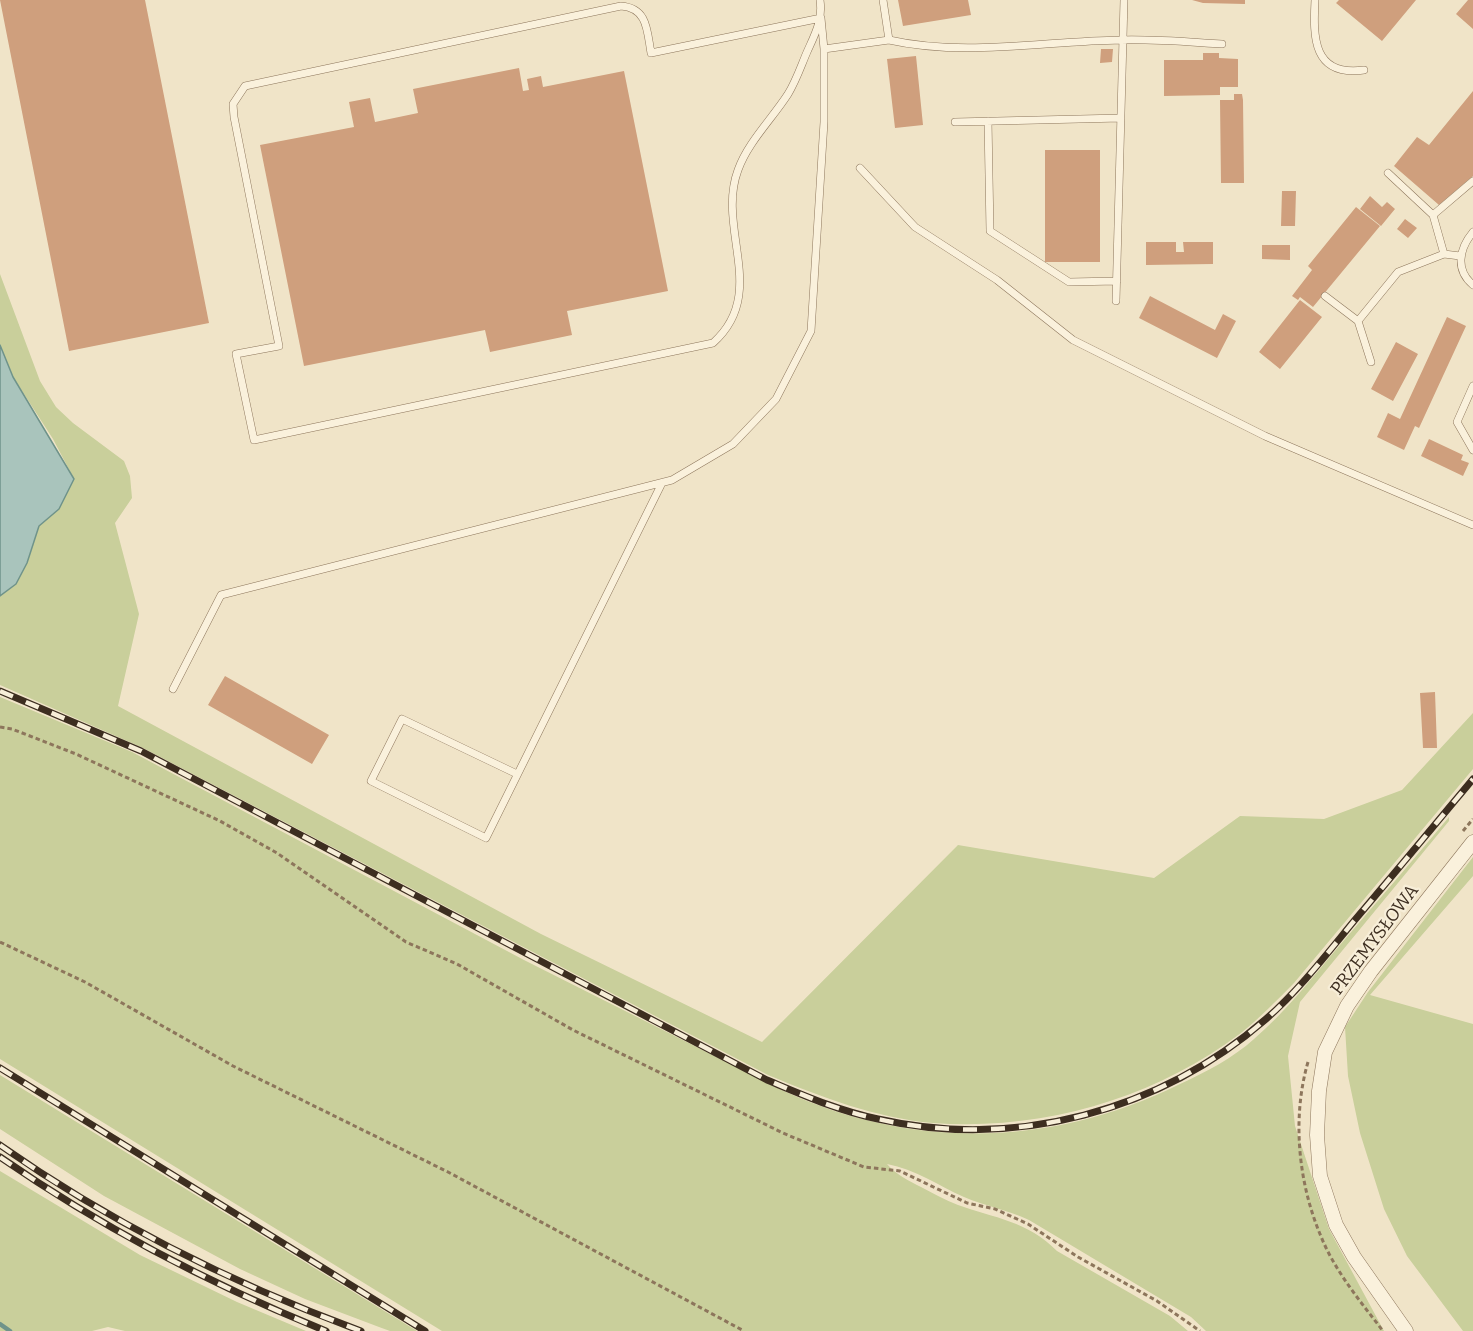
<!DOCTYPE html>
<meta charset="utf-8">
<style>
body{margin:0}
canvas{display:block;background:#f0e4c8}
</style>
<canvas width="1473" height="1331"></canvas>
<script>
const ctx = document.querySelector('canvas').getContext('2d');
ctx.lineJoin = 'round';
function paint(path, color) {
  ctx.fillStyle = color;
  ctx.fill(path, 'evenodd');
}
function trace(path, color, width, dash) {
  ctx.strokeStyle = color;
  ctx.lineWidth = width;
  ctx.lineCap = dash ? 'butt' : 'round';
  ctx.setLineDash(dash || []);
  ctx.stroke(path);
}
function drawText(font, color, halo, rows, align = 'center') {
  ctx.font = font + ' Bitter,serif';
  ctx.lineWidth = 4.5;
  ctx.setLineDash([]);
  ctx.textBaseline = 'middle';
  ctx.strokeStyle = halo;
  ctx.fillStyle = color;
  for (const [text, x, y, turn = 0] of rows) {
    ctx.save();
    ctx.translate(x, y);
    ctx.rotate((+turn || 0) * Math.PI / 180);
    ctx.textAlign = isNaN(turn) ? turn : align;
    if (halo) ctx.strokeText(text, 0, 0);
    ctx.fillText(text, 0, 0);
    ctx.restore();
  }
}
const green = new Path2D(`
 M0,274L40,381L56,407L73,423L124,461L130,476L132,498L115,523L139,614L118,706L541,934L762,1042L958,845L1154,878L1240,816L1324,819L1402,790L1473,713V769L1294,983C1277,1000 1260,1018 1241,1033C1153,1099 1043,1131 933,1123C876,1118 821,1097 768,1075L143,748L0,685V596L16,584L39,526L59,509L74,479L53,439L13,377L0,345Z
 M0,697L132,752L524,960L786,1092C914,1150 1054,1147 1180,1084C1206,1072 1233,1058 1254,1039C1286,1011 1312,978 1340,945C1376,903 1413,860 1449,817V821L1300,1002L1288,1056L1295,1126L1329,1229L1384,1331H1206L1191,1317L1029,1220C1008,1210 985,1206 964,1197C939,1186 915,1169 887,1164C895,1174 909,1181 921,1187C933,1193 945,1200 958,1205C994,1218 1028,1221 1057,1251L1170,1316L1188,1331H442L0,1059Z
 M1473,857V876L1370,995L1473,1024V1331H1463L1407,1256L1384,1209L1360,1133L1348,1076L1345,1027L1368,992Z
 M0,1075L417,1331H390L379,1327L305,1299L240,1269L104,1196L0,1129Z
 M0,1171L140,1255L237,1302L306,1331H125L108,1327L92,1331H0Z`);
const water = new Path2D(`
 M0,345L13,377L74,479L59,509L39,526L27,563L16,584L0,596Z`);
const stream = new Path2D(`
 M0,1324L10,1331`);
const building = new Path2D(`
 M0,0H145L209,323L69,351Z
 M898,0H968L971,15L903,26Z
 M1192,0H1245V4L1203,3Z
 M1339,0H1416L1382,41L1336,3Z
 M1468,0H1473V29L1456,14Z
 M1101,49H1113L1112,62L1100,63Z
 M1203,53H1219V58L1238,59V87H1220V95L1164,96V60H1203Z
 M916,56L923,125L895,128L887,59Z
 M519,68L523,91L529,90L527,79L541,76L543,87L624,71L668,291L567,311L572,335L490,352L485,330L304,366L260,145L354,127L349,102L370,98L375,122L418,113L413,89Z
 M1473,91V176L1439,205L1394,166L1417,137L1429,145Z
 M1234,94H1242L1243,100L1244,183H1221L1220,100H1234Z
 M1045,150H1100V262H1045Z
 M1282,191H1296L1295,226H1281Z
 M1370,196L1382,207L1387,202L1395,209L1381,226L1360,209Z
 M1356,207L1380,226L1313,307L1300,297L1298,300L1292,296L1312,270L1308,266Z
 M1405,219L1417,228L1408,238L1397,229Z
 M1146,242H1176V252H1184L1183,242H1213V264L1146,265Z
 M1262,245H1290V260L1262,259Z
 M1150,296L1215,330L1223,314L1236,321L1217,358L1139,318Z
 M1300,300L1322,317L1280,369L1259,352Z
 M1447,317L1466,326L1419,428L1415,426L1404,450L1377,437L1388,413L1400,419Z
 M1396,342L1418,354L1393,401L1371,389Z
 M1429,439L1463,455L1461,460L1469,463L1463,476L1421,456Z
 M225,676L329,735L312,764L208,705Z
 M1435,692L1437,748H1423L1420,693Z`);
const path = new Path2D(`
 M0,727L12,729L76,754L220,821L277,853L406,942L457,964L573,1030L783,1133L864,1167L900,1171L967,1203L995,1209L1028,1224L1078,1257L1157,1301L1200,1331
 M1463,831L1473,819
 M0,942L85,982L233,1066L448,1172L744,1331
 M1308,1062C1292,1117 1298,1181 1320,1234C1334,1270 1360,1301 1383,1331`);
const service = new Path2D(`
 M883,0L889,40C964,57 1045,41 1121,40C1154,39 1188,42 1222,44
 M1315,0C1313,38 1313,77 1364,70
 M824,49L889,40
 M988,121L990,231L1069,282L1117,281
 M955,122L1121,118
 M860,168L915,227L997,280L1073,340L1265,436L1473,525
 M1388,173L1433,215
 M1473,232C1459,249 1455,270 1473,285
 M1444,254L1433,215L1473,181
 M1325,296L1358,321L1371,362
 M1116,301L1124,0
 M1358,321L1398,272L1444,254L1460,256
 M1473,386L1457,422L1473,450
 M173,689L221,595L672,480L733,444L776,399L811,331L824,122V49L821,18L651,53C647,31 648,8 621,6L245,86L233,104L234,117L279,346L236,354L254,440L713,343C769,293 716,229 738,170C748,142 772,119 788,94C796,81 801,66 807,52C815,34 823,20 820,0
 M517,774L402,719L371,781L486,838L662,483`);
const minor = new Path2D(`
 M1406,1331L1354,1257L1336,1225L1320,1176L1317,1135L1319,1091L1325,1052L1347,1006L1371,971L1473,842`);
const rail = new Path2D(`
 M0,691L141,751L767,1080C803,1095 839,1111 878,1119C1016,1150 1160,1111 1266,1019C1299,990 1326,955 1354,921C1394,874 1433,827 1473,779
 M0,1068L425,1331
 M0,1145C111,1223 234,1284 361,1331
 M0,1157C101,1227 212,1285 326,1331`);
const streetNames = [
 ["PRZEMYSŁOWA",1375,940,-53]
];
paint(green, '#c9cf9b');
paint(water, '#a9c4bc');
trace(water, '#6f938a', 1.5);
trace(stream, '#6f938a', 4.5);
paint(building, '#cf9f7d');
trace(service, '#8d765c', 8);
trace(minor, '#8d765c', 15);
trace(path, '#8d765c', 3, [4.5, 3]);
trace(service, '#faf1dc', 7);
trace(minor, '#faf1dc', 14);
trace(rail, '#3d2e20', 7);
trace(rail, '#f7eed8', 4.5, [14]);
drawText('18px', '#3d2e20', '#f7eed8', streetNames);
</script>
